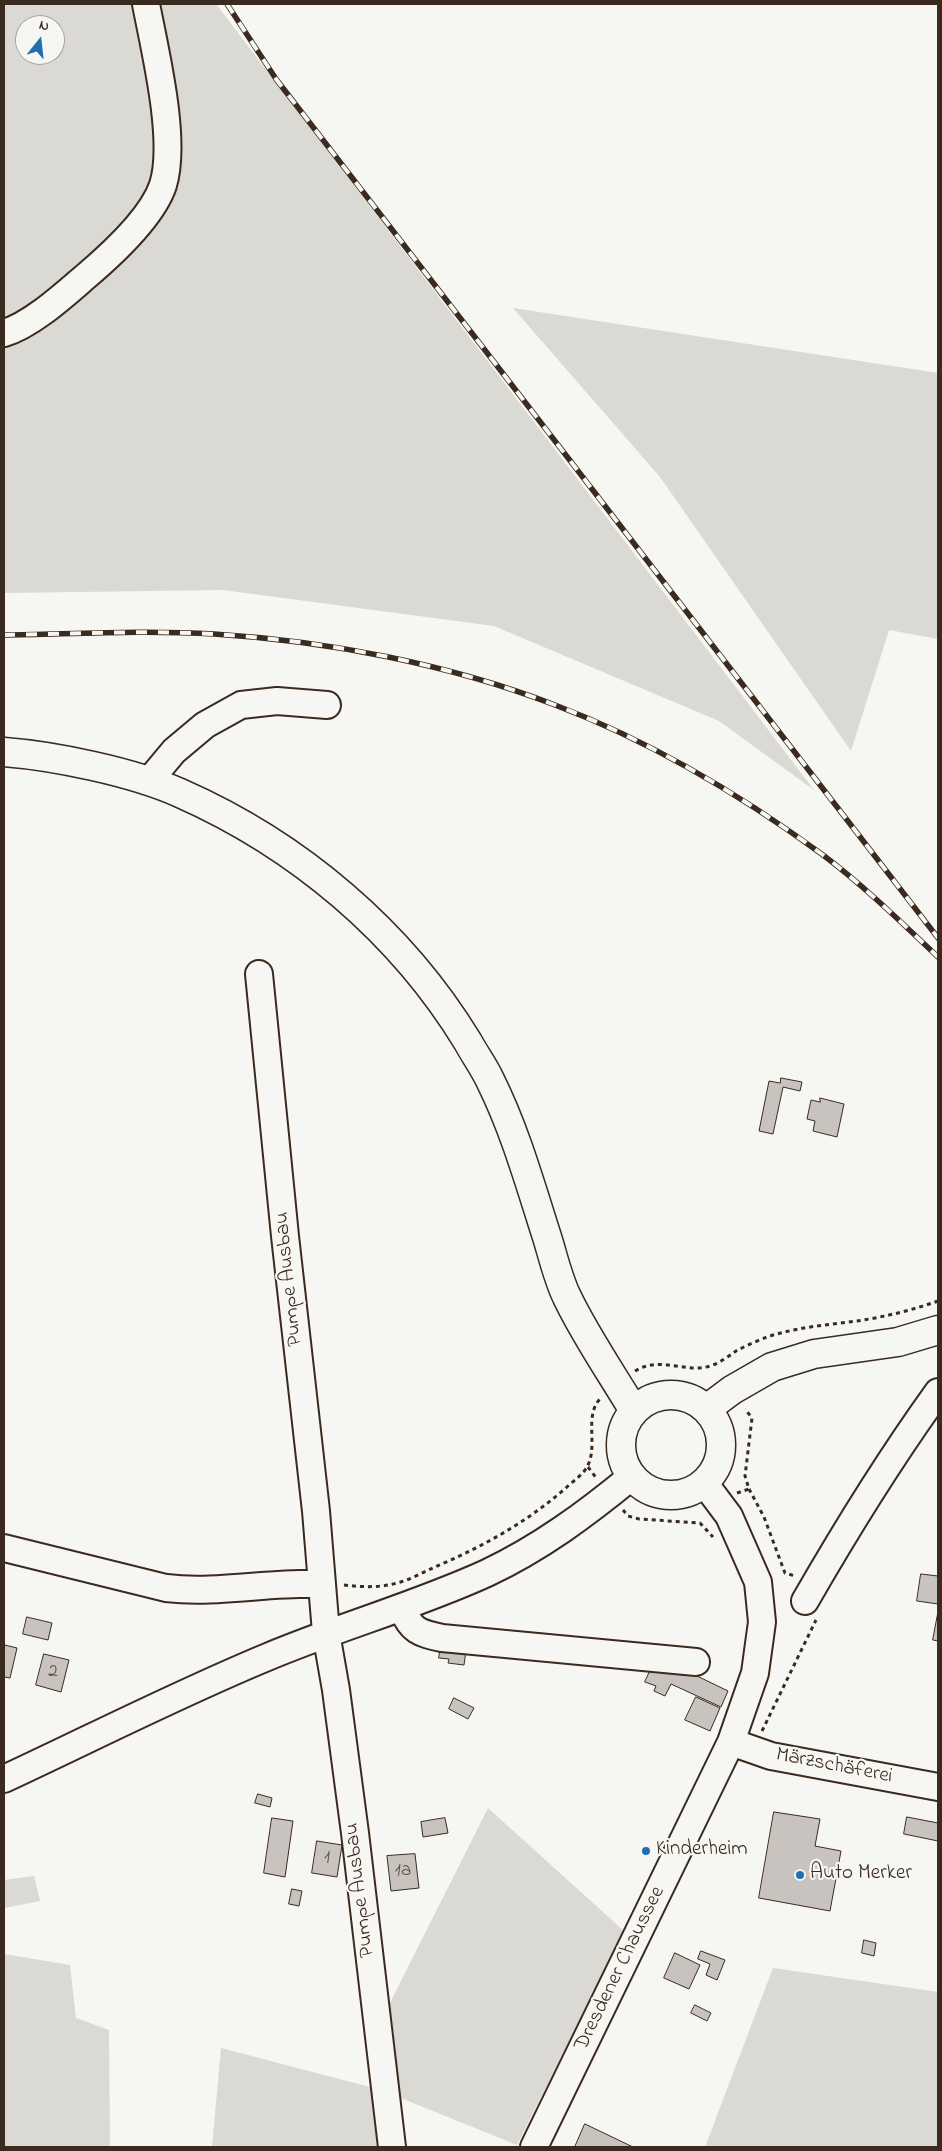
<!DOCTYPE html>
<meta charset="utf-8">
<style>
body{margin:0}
#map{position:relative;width:942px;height:2151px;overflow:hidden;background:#f6f6f2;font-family:"Indie Flower",sans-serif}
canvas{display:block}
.frame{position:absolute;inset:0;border:5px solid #3b2a1e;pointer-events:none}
.north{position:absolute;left:15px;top:15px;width:50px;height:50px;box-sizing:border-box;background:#f6f6f2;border:1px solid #aba49d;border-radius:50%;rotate:16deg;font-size:14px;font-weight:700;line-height:20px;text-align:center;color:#3b2a1e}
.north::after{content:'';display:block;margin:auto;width:18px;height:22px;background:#1f6fb2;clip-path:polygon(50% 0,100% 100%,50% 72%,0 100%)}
</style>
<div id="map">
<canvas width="942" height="2151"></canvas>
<div class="frame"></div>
<div class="north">N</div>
</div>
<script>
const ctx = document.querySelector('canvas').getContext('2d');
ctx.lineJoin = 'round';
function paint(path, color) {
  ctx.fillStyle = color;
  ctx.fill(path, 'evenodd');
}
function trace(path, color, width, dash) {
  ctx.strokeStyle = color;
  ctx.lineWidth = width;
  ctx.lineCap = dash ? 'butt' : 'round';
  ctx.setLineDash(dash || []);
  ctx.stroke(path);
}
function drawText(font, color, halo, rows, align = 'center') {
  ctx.font = font + ' "Indie Flower",sans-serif';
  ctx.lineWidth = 4.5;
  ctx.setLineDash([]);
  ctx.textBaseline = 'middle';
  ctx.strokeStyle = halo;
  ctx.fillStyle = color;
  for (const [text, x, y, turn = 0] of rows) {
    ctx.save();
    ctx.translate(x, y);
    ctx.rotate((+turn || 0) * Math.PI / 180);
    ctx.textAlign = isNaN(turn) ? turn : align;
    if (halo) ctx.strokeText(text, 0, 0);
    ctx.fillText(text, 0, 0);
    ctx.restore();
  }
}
const green = new Path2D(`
 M4,4H216L814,790L719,721L494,626L223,590L4,593ZM25,25H55V55H25Z
 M513,308L938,373V639L889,630L851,751L660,477Z
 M488,1808L624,1931L517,2145L386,2092L392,2147H212L221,2048L385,2091L387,2009Z
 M34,1876L40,1901L4,1908V1880Z
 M4,1954L70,1965L76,2018L109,2030L110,2147H4Z
 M773,1968L938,1992V2147H705Z`);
const building = new Path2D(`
 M781,1078L802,1082L800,1091L783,1087L773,1134L759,1131L769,1081L780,1083Z
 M820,1098L844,1104L837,1137L813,1131L815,1121L807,1119L811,1100L820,1102Z
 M921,1574L938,1576V1604L917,1601Z
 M938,1612V1641L933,1640Z
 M27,1617L52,1623L48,1640L23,1634Z
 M5,1645L17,1648L10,1678L4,1677Z
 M441,1646L466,1650L464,1665L448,1663L449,1659L439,1658Z
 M44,1654L69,1660L61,1692L36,1685Z
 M651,1669L695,1675L728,1691L721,1707L671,1684L665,1696L654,1691L656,1686L645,1682Z
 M696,1697L720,1708L710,1731L685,1720Z
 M454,1698L474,1708L468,1719L449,1709Z
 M258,1794L272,1798L270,1807L255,1803Z
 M774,1812L820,1819L815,1846L841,1851L830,1911L759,1898Z
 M907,1817L938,1823V1841L904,1834Z
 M272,1818L293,1821L285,1877L264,1873Z
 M445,1818L448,1833L423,1837L421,1822Z
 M317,1841L342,1845L337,1877L312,1873Z
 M415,1854L419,1888L391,1891L387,1856Z
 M292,1889L302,1891L299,1906L289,1904Z
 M864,1940L876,1943L874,1956L862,1953Z
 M701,1951L725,1960L717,1980L706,1975L710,1964L698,1959Z
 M675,1953L700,1965L689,1989L664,1978Z
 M695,2005L711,2013L707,2021L691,2013Z
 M585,2124L633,2147H575Z`);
const path = new Path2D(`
 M635,1371C661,1355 688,1375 713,1365C721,1362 729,1356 736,1351C745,1346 757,1341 767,1337C797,1327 827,1325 857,1321C884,1317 913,1310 938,1301
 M588,1467L597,1479
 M749,1489L764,1517L785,1573L795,1576
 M737,1493L749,1489L745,1476L752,1418L745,1409
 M623,1510L628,1516L639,1519L700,1523L713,1537
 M344,1585C362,1587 379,1588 397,1583C410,1580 423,1572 435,1567C484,1546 529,1521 568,1486C575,1480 583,1474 587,1467C599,1446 583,1415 601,1398
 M762,1731L816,1620`);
const minor = new Path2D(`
 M4,333C31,325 63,296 85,277C111,255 152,218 163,185C177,140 155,51 146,4
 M149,781L174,751L205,725L241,705L277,701L327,705
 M259,974L285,1236L316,1511L326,1633L336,1690L355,1833L392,2147
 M4,1548L166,1588C217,1594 269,1582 321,1584
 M805,1601C847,1528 889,1460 938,1392
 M402,1608C411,1631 419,1633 442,1638L696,1662
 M731,1742L771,1756L938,1787
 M4,1779C90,1739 176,1695 265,1658C338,1627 415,1606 487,1573C540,1548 586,1514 631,1477
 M534,2147L731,1742L755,1673L762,1622L758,1582L729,1516L705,1484`);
const major = new Path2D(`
 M4,752C55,756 133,772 180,793C298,845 401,932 468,1042C475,1055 484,1067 490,1080C515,1130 530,1184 547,1237C553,1256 558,1279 567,1297C585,1335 612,1374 634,1411
 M621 1445a50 50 0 1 1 100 0a50 50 0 1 1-100 0Z
 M708,1408L732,1390L772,1367L814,1354L898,1342L938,1330`);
const rail = new Path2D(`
 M227,4L276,79L938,938
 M4,635C74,634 144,630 214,634C327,641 449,664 555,705C650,741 741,795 823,855C864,886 901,922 938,957`);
const markers = [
 [646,1851,5,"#1f6fb2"],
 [800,1875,5,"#1f6fb2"]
];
const numberNames = [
 ["2",53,1673],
 ["1",327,1859],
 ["1a",403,1872]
];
const streetNames = [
 ["Pumpe Ausbau",290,1279,-96],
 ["Märzschäferei",834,1767,11],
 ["Pumpe Ausbau",361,1890,-97],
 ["Dresdener Chaussee",621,1969,-64]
];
const poiNames = [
 ["Kinderheim",656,1851],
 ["Auto Merker",810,1875]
];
paint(green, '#dad9d3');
paint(building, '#c8c3be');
trace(building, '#3b2a1e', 1);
trace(minor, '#3b2a1e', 30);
trace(major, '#3b2a1e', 31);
trace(path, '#3b2a1e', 3, [4, 4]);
trace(minor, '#f6f6f2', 26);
trace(major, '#f6f6f2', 28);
trace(rail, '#3b2a1e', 5.5);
trace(rail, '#f6f6f2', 4, [11]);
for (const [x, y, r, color] of markers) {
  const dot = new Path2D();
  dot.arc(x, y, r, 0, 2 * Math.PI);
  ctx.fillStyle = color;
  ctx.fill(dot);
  trace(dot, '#f6f6f2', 2);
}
drawText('19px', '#5e5046', null, numberNames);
drawText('21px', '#3b2a1e', '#f6f6f2', streetNames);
drawText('21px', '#3b2a1e', '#f6f6f2', poiNames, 'left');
</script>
